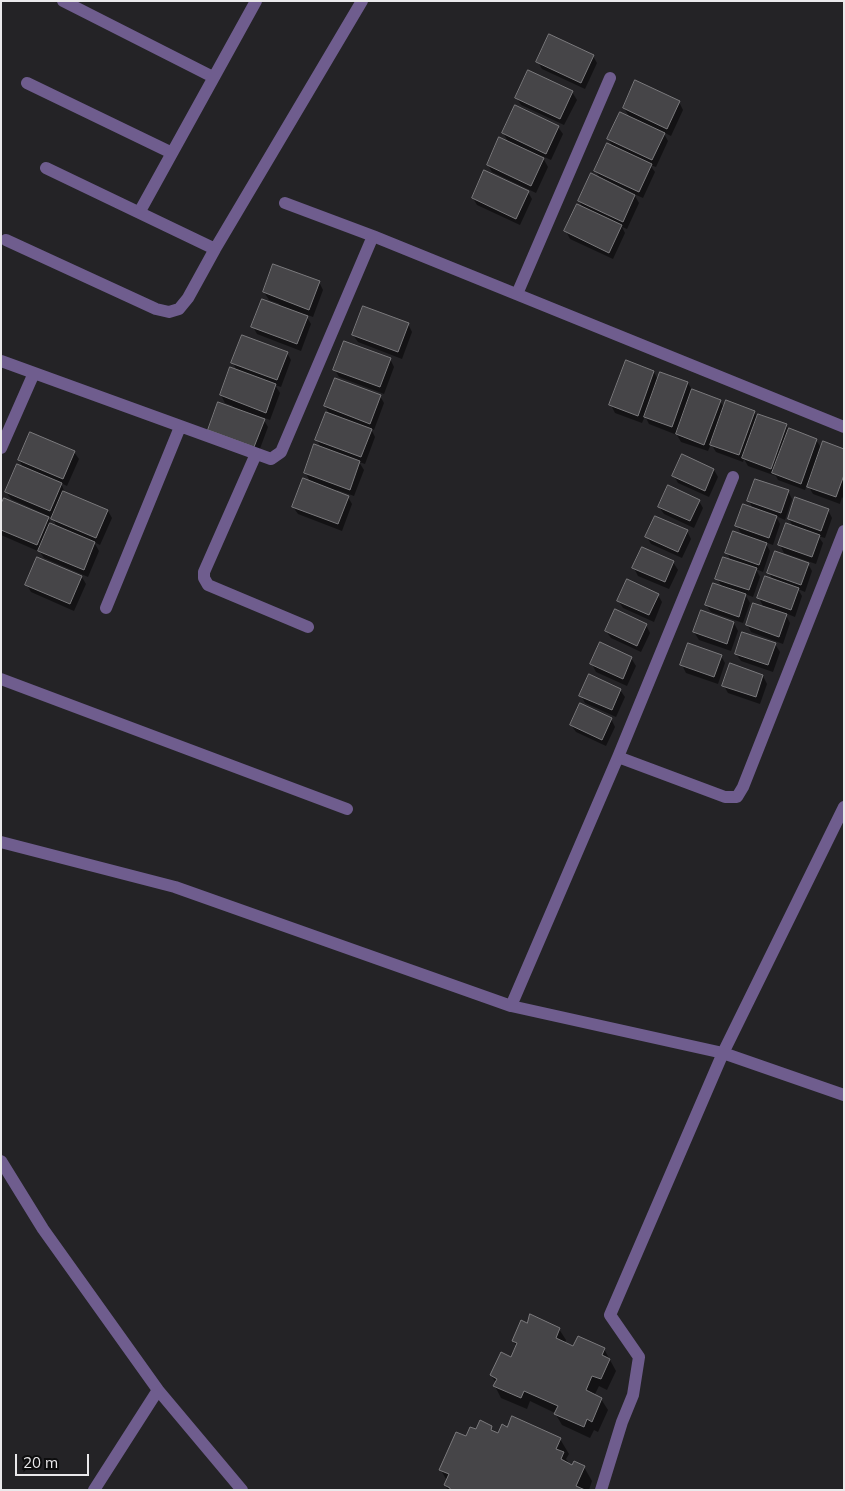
<!DOCTYPE html>
<style>
body{margin:0}
#map{position:relative;width:845px;height:1491px;overflow:hidden;background:#242326;font-family:Mulish,sans-serif}
canvas{display:block}
.frame{position:absolute;inset:0;border:2px solid #eae9eb;pointer-events:none}
.scale{position:absolute;left:15px;top:1454px;width:74px;height:22px;box-sizing:border-box;border:2px solid #eae9eb;border-top:0;padding-left:6px;font-size:15px;line-height:18px;white-space:nowrap;color:#eae9eb;-webkit-text-stroke:4px #0d0d0e;paint-order:stroke}
</style>
<div id="map">
<canvas width="845" height="1491"></canvas>
<div class="frame"></div>
<div class="scale">20 m</div>
</div>
<script>
const ctx = document.querySelector('canvas').getContext('2d');
ctx.lineJoin = 'round';
function paint(path, color) {
  ctx.fillStyle = color;
  ctx.fill(path, 'evenodd');
}
function trace(path, color, width, dash) {
  ctx.strokeStyle = color;
  ctx.lineWidth = width;
  ctx.lineCap = dash ? 'butt' : 'round';
  ctx.setLineDash(dash || []);
  ctx.stroke(path);
}
const shadow = new Path2D(`
 M593,56L597,63L585,89L542,69L538,62Z
 M572,92L577,100L564,125L521,105L517,98Z
 M679,102L683,110L671,136L663,132L668,141L656,167L650,165L655,172L643,198L634,194L639,203L627,229L622,227L625,233L613,259L570,239L566,231L583,208L579,201L600,179L596,171L613,147L608,139L630,118L624,108Z
 M558,127L563,134L551,160L542,156L548,167L536,193L492,172L488,165L509,143L503,133Z
 M528,192L532,199L520,225L477,205L473,198Z
 M319,282L323,290L313,317L305,314L311,324L301,351L257,334L253,327L280,304L269,300L264,292Z
 M408,324L412,332L402,359L358,342L353,335Z
 M287,353L291,360L281,387L275,385L280,393L270,420L262,417L268,427L258,454L232,408L233,406L225,403L221,395L237,371L233,363Z
 M390,359L394,367L384,394L339,377L335,370Z
 M654,372L658,380L688,383L692,390L720,401L725,409L754,412L758,418L786,425L789,430L816,440L822,449L844,450V500L842,497L840,504L813,494L807,484L805,490L778,480L776,476L748,466L744,459L743,462L716,452L711,444L708,451L681,442L677,435L649,424L645,416L642,423L615,413L611,405Z
 M380,396L384,403L374,430L371,429L375,437L365,464L359,462L364,470L354,496L337,490L336,492L348,497L352,504L342,531L298,514L293,507L311,483L305,472L321,448L317,440L330,415L325,406Z
 M74,452L79,459L67,486L61,483L65,493L108,511L112,518L100,545L94,542L99,551L88,577L44,558L40,552L1,535V507L48,518L52,525L57,528L53,518L11,499L6,492L24,469L19,460Z
 M714,470L718,477L709,497L678,483L674,476Z
 M788,491L792,499L785,520L776,516L780,524L773,545L765,542L770,551L763,572L756,569L760,577L753,597L745,594L750,603L743,623L711,612L706,605L722,587L717,578L731,561L727,553L742,535L737,526L753,509L749,501Z
 M796,499L828,510L832,518L825,538L818,536L823,543L816,564L784,553L780,545L793,527L789,519Z
 M699,501L703,508L694,528L664,514L659,507Z
 M687,531L691,539L682,558L651,544L647,537Z
 M673,562L678,570L669,589L638,576L634,568Z
 M808,564L812,571L805,592L798,589L802,596L795,617L785,613L790,623L783,644L751,632L747,624L764,608L759,598L773,580L769,573Z
 M80,574L86,584L74,611L31,592L27,585L79,576Z
 M658,595L662,602L654,622L623,608L618,600Z
 M734,623L738,631L731,651L699,640L694,632Z
 M646,625L650,633L641,652L611,638L606,631Z
 M775,644L780,652L773,672L741,661L736,654Z
 M721,656L725,663L718,684L686,673L682,665Z
 M631,658L636,666L627,686L596,672L592,664Z
 M763,676L767,684L760,704L728,693L724,686Z
 M620,690L625,697L616,717L585,703L581,695Z
 M611,719L615,727L606,746L576,732L571,725Z
 M559,1329L566,1340L564,1344L573,1348L604,1349L616,1371L607,1390L599,1386L594,1396L601,1399L608,1410L598,1432L594,1430L590,1438L562,1425L555,1413L530,1401L527,1409L501,1398L495,1386L496,1383L491,1375L512,1358L517,1347L513,1341Z
 M491,1427L495,1434L560,1439L569,1454L566,1459L570,1465L584,1467L592,1481L589,1490H448L445,1485L447,1481L441,1470L467,1438L477,1431Z`);
const building = new Path2D(`
 M549,34L594,55L581,83L536,62Z
 M528,70L573,91L560,119L515,98Z
 M635,80L680,101L667,129L623,108Z
 M515,105L559,126L546,154L502,133Z
 M620,112L665,133L652,160L607,139Z
 M499,137L544,158L531,186L487,165Z
 M607,143L652,164L639,192L594,171Z
 M484,170L529,191L516,219L472,198Z
 M591,173L635,195L623,222L578,201Z
 M577,204L622,225L609,253L564,231Z
 M273,264L320,281L309,310L263,292Z
 M262,299L308,316L297,344L251,327Z
 M363,306L409,323L398,352L352,335Z
 M242,335L288,352L277,380L231,363Z
 M344,341L391,358L380,387L333,370Z
 M626,360L654,371L638,416L609,405Z
 M230,367L276,384L266,413L220,395Z
 M660,372L688,382L672,427L644,417Z
 M335,378L381,395L370,424L324,406Z
 M692,389L721,400L704,445L676,434Z
 M726,400L755,411L739,455L710,445Z
 M218,402L265,419L254,447L208,430Z
 M326,412L372,429L361,457L315,440Z
 M758,414L787,424L771,469L742,458Z
 M789,428L817,439L801,484L772,473Z
 M30,432L75,451L63,479L18,460Z
 M823,441L844,449V475L836,497L807,487Z
 M314,444L360,461L350,490L304,473Z
 M682,454L714,469L705,491L672,476Z
 M17,464L62,483L50,511L5,492Z
 M303,478L349,496L338,524L292,507Z
 M755,479L789,490L781,513L747,501Z
 M668,485L700,500L690,521L658,507Z
 M63,491L108,510L96,538L51,519Z
 M795,497L829,509L821,531L788,519Z
 M4,498L49,517L37,545L1,530V504Z
 M743,504L777,516L769,538L735,526Z
 M655,516L688,530L678,552L645,537Z
 M50,523L95,542L84,570L38,551Z
 M786,523L820,535L812,557L778,545Z
 M733,531L767,543L759,565L725,553Z
 M642,547L674,561L665,582L632,568Z
 M775,551L809,563L801,585L767,573Z
 M37,557L82,576L70,604L25,585Z
 M723,557L757,568L749,590L715,579Z
 M765,576L799,588L791,610L757,598Z
 M627,579L659,594L649,615L617,601Z
 M713,583L746,594L739,617L705,605Z
 M753,603L787,614L779,637L746,625Z
 M615,609L647,624L637,646L605,631Z
 M701,610L734,622L727,644L693,632Z
 M742,632L776,643L768,665L735,654Z
 M600,642L632,657L623,679L590,664Z
 M688,643L722,655L714,677L680,665Z
 M730,663L763,675L756,697L722,686Z
 M589,674L621,689L612,710L579,696Z
 M580,703L612,718L602,740L570,725Z
 M530,1314L560,1328L556,1338L573,1346L578,1336L605,1348L602,1355L610,1359L601,1379L592,1376L586,1390L602,1398L592,1422L587,1419L584,1427L554,1414L558,1406L524,1391L521,1398L493,1386L497,1379L490,1375L501,1352L511,1357L517,1343L512,1341L521,1320L527,1323Z
 M512,1416L561,1438L556,1449L564,1452L561,1459L572,1465L574,1461L585,1466L576,1486L585,1490H450V1488L444,1485L449,1474L439,1470L456,1432L466,1436L470,1427L476,1429L480,1420L492,1426L491,1430L498,1433L502,1424L507,1427Z`);
const minor = new Path2D(`
 M63,1L213,77
 M27,83L172,153
 M46,168L215,249
 M285,203L373,236L844,427
 M140,211L256,1
 M6,240L156,309L169,312L179,309L188,298L215,249L362,1
 M517,294L610,78
 M1,361L271,459L281,452L373,236
 M1,448L34,373
 M256,454L204,572V578L208,585L308,627
 M106,608L180,427
 M1,679L347,809
 M618,757L725,797H737L743,787L844,531
 M1,842L175,887L511,1006L723,1053L844,1095
 M511,1006L618,757L733,477
 M1,1161L43,1229L158,1390L242,1490
 M94,1490L158,1390
 M601,1490L622,1422L633,1395L639,1357L610,1315L723,1053L844,807`);
paint(shadow, '#0007');
paint(building, '#464548');
trace(building, '#7b7a7d', 1);
trace(minor, '#6f5d8e', 12);
</script>
